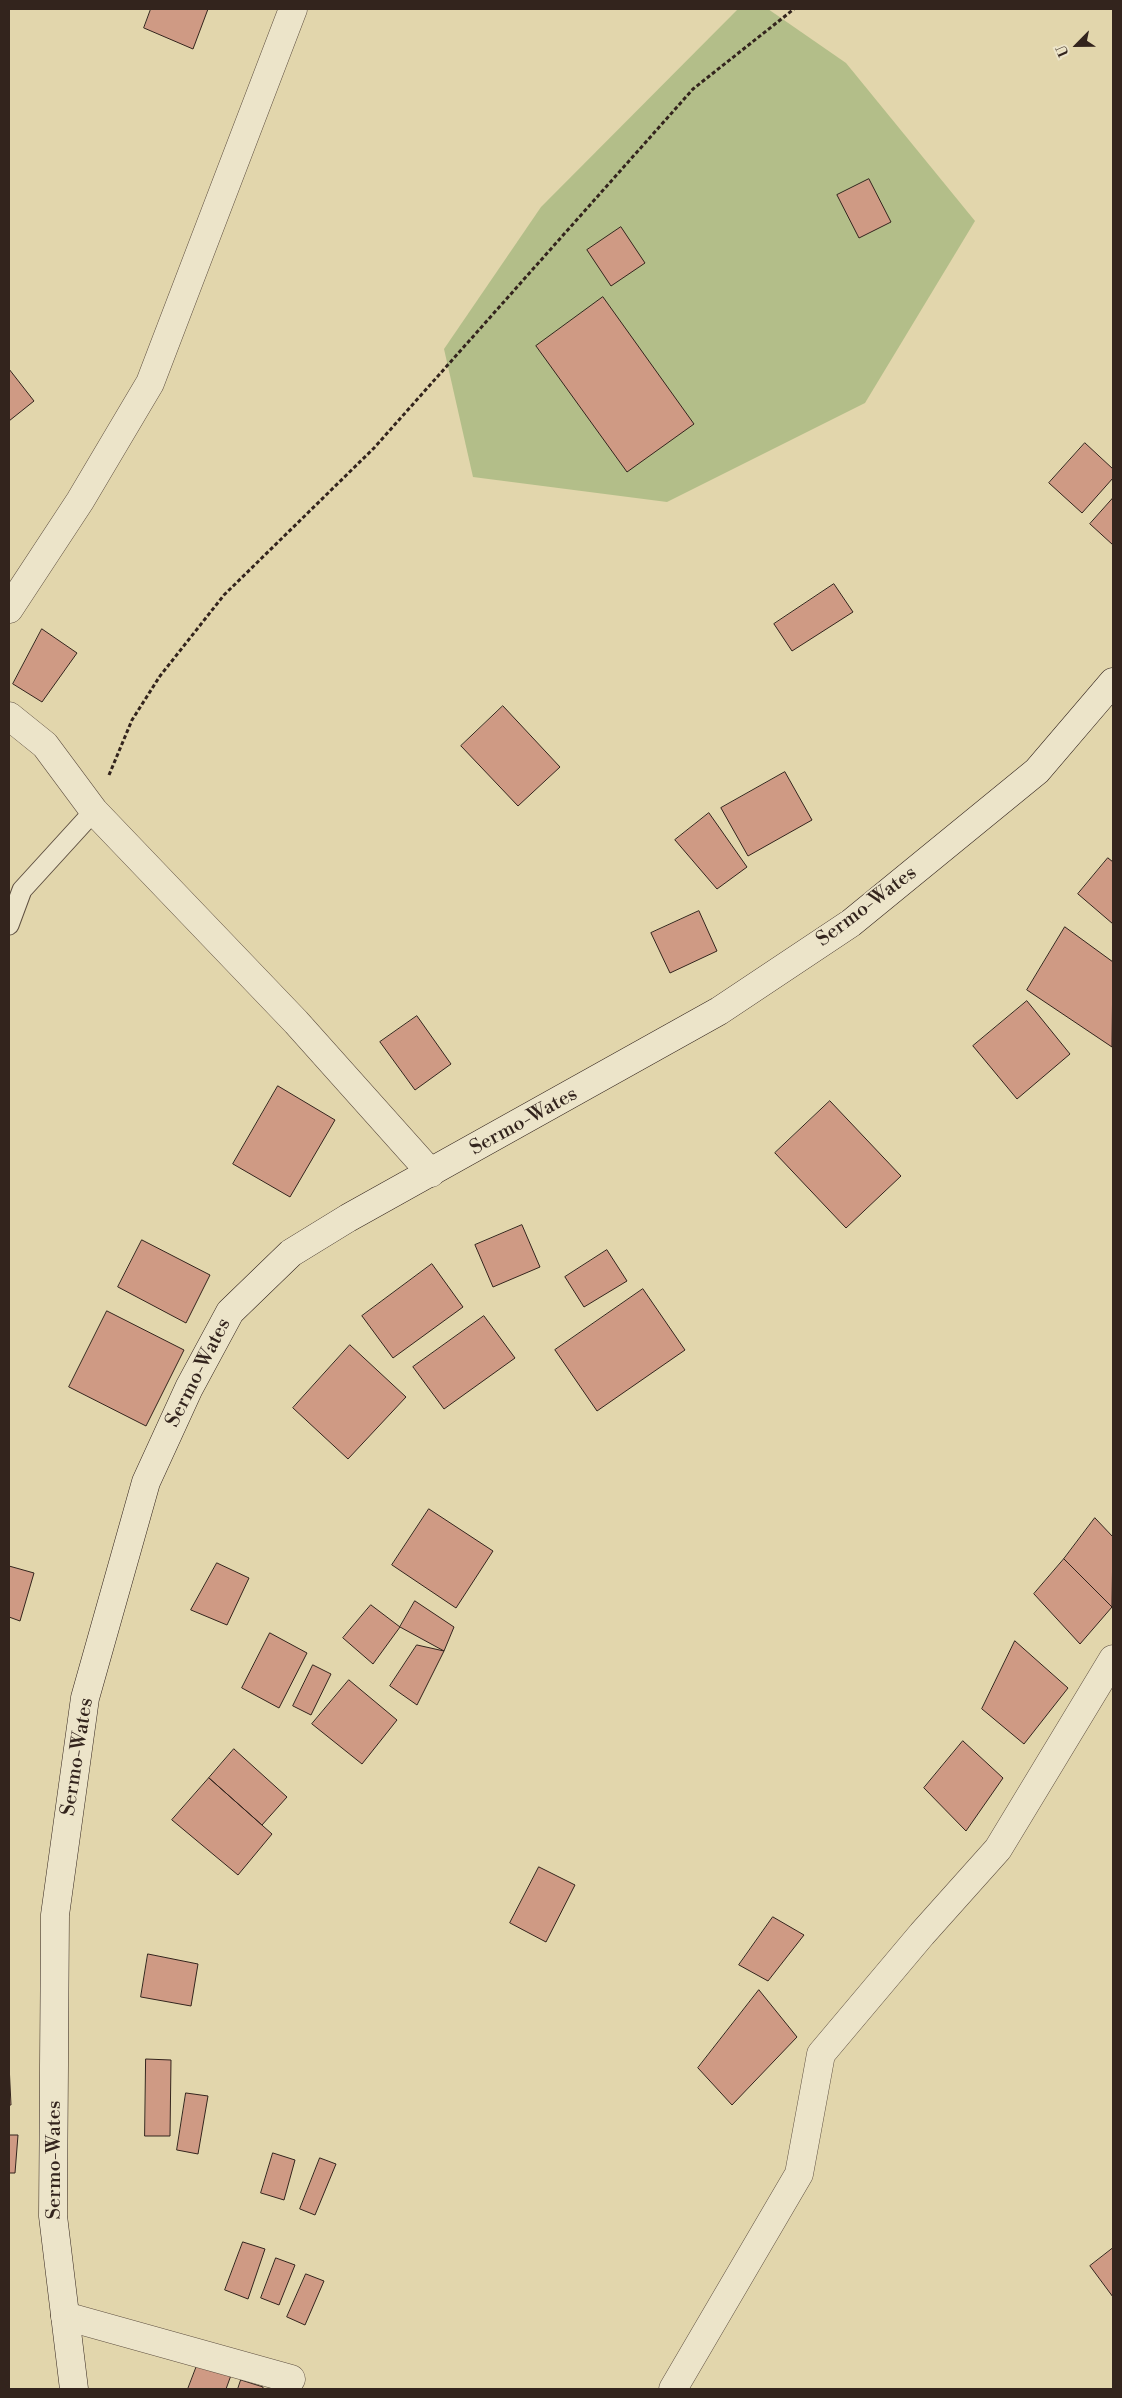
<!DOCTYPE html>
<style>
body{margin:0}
#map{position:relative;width:1122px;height:2398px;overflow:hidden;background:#e2d6ac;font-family:"Libre Bodoni",serif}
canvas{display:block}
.frame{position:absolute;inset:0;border:10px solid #33241d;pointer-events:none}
.north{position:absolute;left:1052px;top:20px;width:50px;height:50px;-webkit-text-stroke:4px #ece4c9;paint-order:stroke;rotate:247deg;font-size:14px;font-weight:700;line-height:20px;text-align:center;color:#33241d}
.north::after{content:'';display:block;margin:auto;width:18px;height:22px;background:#33241d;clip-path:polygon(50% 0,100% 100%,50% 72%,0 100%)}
</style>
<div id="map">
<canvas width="1122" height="2398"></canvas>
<div class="frame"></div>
<div class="north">U</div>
</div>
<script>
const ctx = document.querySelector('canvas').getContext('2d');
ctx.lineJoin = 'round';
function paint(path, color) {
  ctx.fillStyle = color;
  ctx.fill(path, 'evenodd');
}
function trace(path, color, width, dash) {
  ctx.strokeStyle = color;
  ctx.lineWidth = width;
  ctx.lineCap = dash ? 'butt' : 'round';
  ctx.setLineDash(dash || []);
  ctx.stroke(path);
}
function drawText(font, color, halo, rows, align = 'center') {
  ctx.font = font + ' "Libre Bodoni",serif';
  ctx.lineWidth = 4;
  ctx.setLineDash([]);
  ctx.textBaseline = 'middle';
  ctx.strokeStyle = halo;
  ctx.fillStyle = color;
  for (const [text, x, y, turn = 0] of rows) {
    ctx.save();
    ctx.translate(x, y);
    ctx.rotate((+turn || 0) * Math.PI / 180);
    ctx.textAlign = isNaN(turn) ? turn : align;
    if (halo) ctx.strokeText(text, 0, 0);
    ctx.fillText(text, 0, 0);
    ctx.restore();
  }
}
const green = new Path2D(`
 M738,9H768L846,63L975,221L865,403L667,502L473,477L444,349L541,207Z`);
const building = new Path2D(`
 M151,9H208L193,49L144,28Z
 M869,179L891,222L859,238L837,195Z
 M621,227L645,263L611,286L587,250Z
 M603,297L694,424L627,472L536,346Z
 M9,369L34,401L9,421Z
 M1085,443L1113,469V478L1082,513L1049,483Z
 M1113,498V545L1090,524Z
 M834,584L853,612L792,651L774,624Z
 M42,629L77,653L42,702L13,684Z
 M503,706L560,767L518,806L461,746Z
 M785,772L812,820L748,856L721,808Z
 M709,813L747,867L717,889L675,840Z
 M1108,858L1113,862V924L1078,894Z
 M699,911L717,951L670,973L651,933Z
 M1065,927L1113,962L1112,1047L1027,990Z
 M1027,1001L1070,1054L1017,1099L973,1046Z
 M417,1016L451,1064L415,1090L380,1042Z
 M278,1086L335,1120L290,1197L233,1164Z
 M830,1101L901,1176L846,1228L775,1153Z
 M522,1225L540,1267L493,1287L475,1245Z
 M142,1240L210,1275L186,1323L118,1287Z
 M607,1250L627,1281L584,1307L565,1277Z
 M432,1264L463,1307L393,1358L362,1316Z
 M643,1289L685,1350L597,1411L555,1350Z
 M107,1311L184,1350L146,1426L69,1387Z
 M484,1316L515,1358L444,1409L413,1367Z
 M350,1345L406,1397L348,1459L293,1408Z
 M429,1509L493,1551L456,1608L392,1565Z
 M1095,1518L1113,1537L1112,1607L1064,1559Z
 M1064,1559L1112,1607L1080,1644L1034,1594Z
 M217,1563L249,1578L227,1625L191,1610Z
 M9,1566L34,1573L20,1621L9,1617Z
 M415,1601L454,1627L444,1651L400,1627Z
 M371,1605L400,1627L373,1664L343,1638Z
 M270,1633L307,1653L279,1708L242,1688Z
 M1015,1641L1068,1688L1024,1744L982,1709Z
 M417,1645L444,1651L417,1705L390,1686Z
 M313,1665L331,1674L311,1715L293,1706Z
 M349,1680L397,1720L362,1764L312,1724Z
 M963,1741L1003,1778L966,1831L924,1788Z
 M234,1749L287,1797L262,1825L209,1778Z
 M209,1778L272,1834L238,1875L172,1820Z
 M539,1867L575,1885L546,1942L510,1923Z
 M773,1917L804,1935L768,1981L739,1965Z
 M148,1954L198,1964L191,2006L141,1997Z
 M759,1990L797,2037L732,2105L698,2068Z
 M146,2059L171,2060L170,2136H145Z
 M9,2064L11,2105H9Z
 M186,2093L208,2096L198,2154L177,2150Z
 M9,2135H18L15,2173H9Z
 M273,2153L295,2160L284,2200L261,2193Z
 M320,2158L336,2164L315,2215L300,2209Z
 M243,2242L265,2249L248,2299L225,2290Z
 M1113,2248V2297L1090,2266Z
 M276,2258L295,2265L279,2305L261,2298Z
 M306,2274L324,2281L305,2325L287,2317Z
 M201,2355L234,2367L226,2389H188Z
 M241,2380L263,2387V2389H238Z`);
const path = new Path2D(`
 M109,775L132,720L160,676L224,595L374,448L693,89L794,9`);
const lane = new Path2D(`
 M9,925L22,890L94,811`);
const street = new Path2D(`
 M9,609L80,501L150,383L293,9
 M9,716L45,745L94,811L296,1022L431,1173
 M65,2316L291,2379
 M673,2389L799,2174L821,2054L922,1934L998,1849L1113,1659`);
const secondary = new Path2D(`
 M74,2389L53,2216L55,1915L85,1698L146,1482L189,1388L230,1312L291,1253L348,1218L719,1011L851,923L1037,771L1113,682`);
const streetNames = [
 ["Sermo-Wates",867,907,-37],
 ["Sermo-Wates",524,1122,-29],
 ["Sermo-Wates",199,1373,-63],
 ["Sermo-Wates",78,1757,-81],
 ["Sermo-Wates",55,2160,-90]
];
paint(green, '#b3be89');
paint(building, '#cf9a84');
trace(building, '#33241d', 1);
trace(lane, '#5f5041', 21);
trace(street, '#5f5041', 29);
trace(secondary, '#33241d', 29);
trace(path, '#33241d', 3, [4, 2.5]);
trace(lane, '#ece4c9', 19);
trace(street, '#ece4c9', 28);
trace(secondary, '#ece4c9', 28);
drawText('20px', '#33241d', '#ece4c9', streetNames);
</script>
